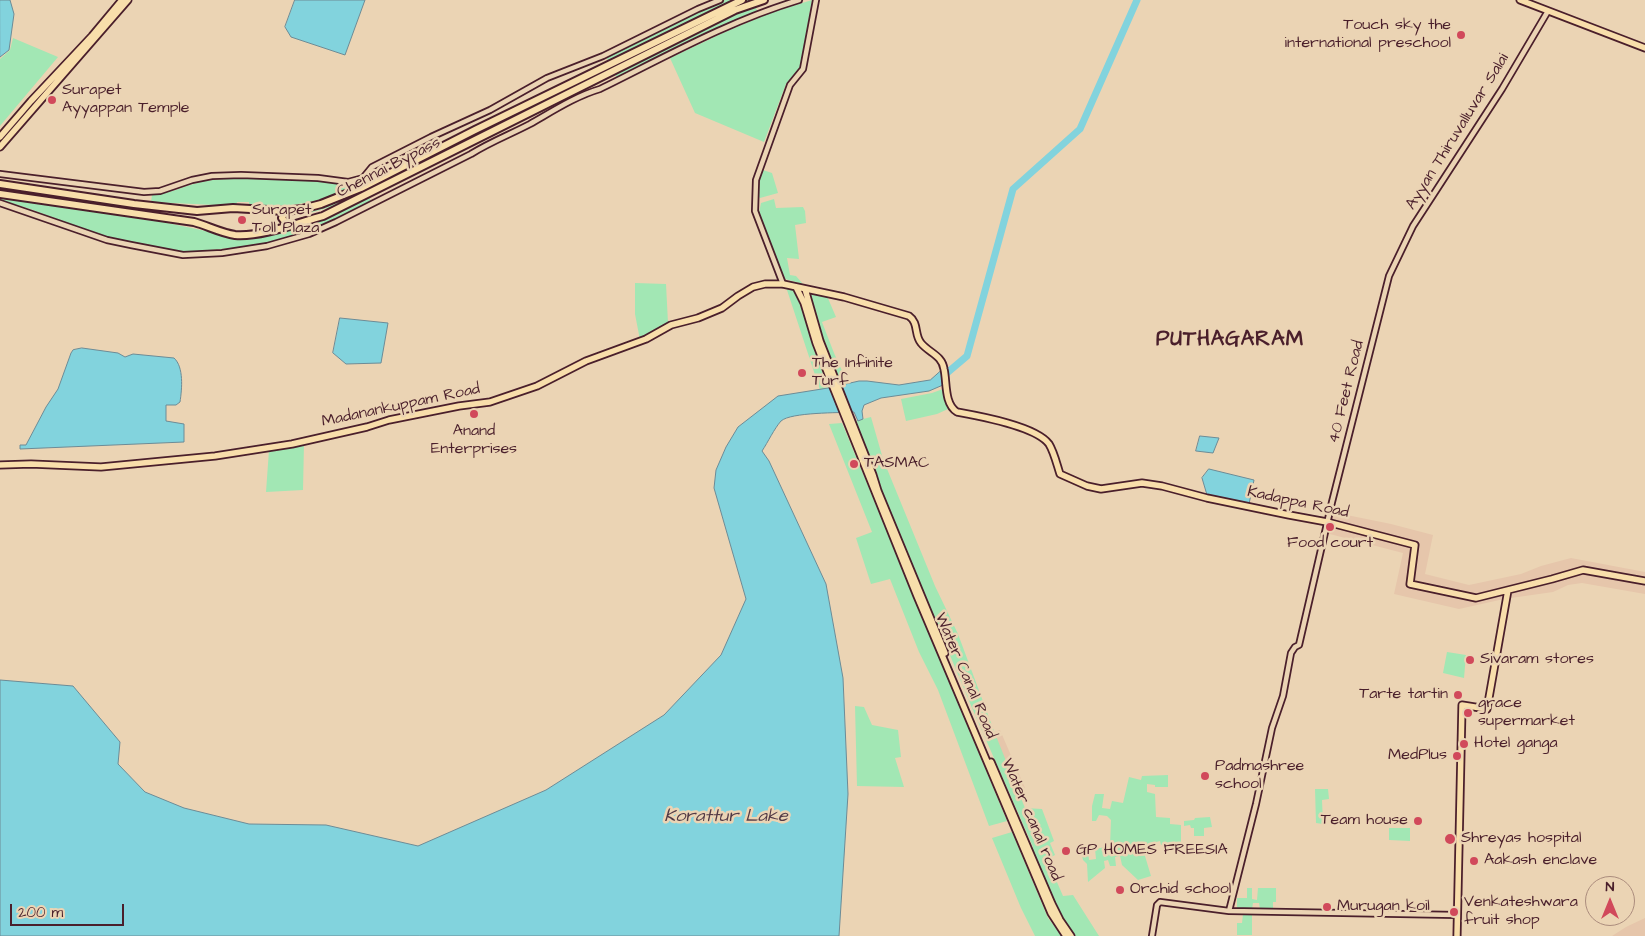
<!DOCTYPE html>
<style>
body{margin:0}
#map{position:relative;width:1645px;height:936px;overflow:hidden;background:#ebd4b4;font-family:"Architects Daughter",sans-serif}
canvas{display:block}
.north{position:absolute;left:1585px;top:876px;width:50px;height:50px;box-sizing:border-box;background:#ebd4b4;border:1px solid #ab8c7d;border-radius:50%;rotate:0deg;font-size:14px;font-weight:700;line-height:20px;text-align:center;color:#4a1f2b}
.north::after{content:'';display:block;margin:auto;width:18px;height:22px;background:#d1495b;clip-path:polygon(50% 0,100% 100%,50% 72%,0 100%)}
.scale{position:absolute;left:10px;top:904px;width:114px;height:22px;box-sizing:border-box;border:2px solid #4a1f2b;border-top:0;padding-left:6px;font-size:15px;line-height:18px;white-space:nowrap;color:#4a1f2b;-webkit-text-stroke:4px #ebd4b4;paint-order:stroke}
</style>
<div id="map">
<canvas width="1645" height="936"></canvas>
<div class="north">N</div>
<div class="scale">200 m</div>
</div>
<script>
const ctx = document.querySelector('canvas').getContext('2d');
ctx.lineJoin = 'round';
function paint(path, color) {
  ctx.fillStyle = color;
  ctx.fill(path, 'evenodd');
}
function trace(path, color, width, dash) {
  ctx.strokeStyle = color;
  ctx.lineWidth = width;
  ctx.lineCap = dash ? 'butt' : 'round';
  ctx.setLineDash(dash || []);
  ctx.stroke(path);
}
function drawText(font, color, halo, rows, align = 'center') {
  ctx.font = font + ' "Architects Daughter",sans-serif';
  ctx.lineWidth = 5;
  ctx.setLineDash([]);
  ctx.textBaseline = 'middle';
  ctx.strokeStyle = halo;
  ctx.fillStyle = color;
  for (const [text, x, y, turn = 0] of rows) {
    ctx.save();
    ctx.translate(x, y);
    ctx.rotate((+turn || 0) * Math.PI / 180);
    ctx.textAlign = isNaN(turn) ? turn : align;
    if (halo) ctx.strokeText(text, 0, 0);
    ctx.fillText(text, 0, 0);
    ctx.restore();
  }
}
const built = new Path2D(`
 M1327,511L1391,524L1433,535L1425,574L1469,585L1521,574L1541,566L1571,558L1645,572V594L1582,583L1568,585L1553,592L1504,599L1459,609L1394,594L1403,553L1322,532Z
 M1457,707L1467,708L1462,936H1452Z
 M1000,730L1025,788L1012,793L985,735Z
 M1645,918V936H1612L1626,927Z`);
const green = new Path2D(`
 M725,0H736L609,62L606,57L698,11Z
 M746,0H759L345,203L299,216L343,199L734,4Z
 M812,0L800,67L786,84L764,142L695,113L670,58L725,32L770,13Z
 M755,6L758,12L700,37L617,78L614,73L736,12Z
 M13,38L58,57L0,126V59L10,50Z
 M763,170L772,173L778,193L760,198L759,197L760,178Z
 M241,178L311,180L345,185L348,189L321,200L286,206L249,205V202H237L236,206L151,202L152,195C169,194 184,186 201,182C214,179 227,179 241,178Z
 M0,196L124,214L235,237L325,218L369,197L371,201L335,221L310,232L266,244L183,253L107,238L30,209L0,200Z
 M774,199L776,208L803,207L805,211L806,223L795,225L799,259L787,258L790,275L796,276L803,284L785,279L759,213L761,203Z
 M635,283L666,284L668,323L640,340L635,314Z
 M786,287L794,290L799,296L815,352L828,388L820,390Z
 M809,292L827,296L836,317L822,322L834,353L848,384L841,386L818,324Z
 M943,389L948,409L937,414L906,421L901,399L932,393Z
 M871,417L883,459L935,586L958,634L994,731L1025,808L1042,809L1054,841L1050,843L1055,855L1047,859L1063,896L1073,895L1099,936H1074C1055,910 1044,879 1031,849L1033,847L972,708L886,502L855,421Z
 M842,423L1007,821L989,826L938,690L919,652L890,579L871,584L856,538L872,532L829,424Z
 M304,443L303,490L266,492L269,450Z
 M1447,652L1466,655L1464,678L1443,673Z
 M855,706L864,707L872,725L898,730L901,757L895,758L904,787L857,786Z
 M1168,775V787H1155V785L1147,784V792L1155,794L1156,817L1170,818V824L1181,825V842L1161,845L1160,841L1142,846L1151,876L1138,880L1122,865L1120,856L1115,857L1116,866H1110L1108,860L1104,861L1105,868L1088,882L1087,864L1083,860L1081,851H1088L1089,860L1096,859L1095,849L1110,846L1111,820L1107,816L1099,815L1096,821H1092V806L1095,794H1104L1102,808L1110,809L1112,801L1123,803L1129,777L1141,780L1142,776Z
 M1315,789H1328L1329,799L1322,800L1323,824L1316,823Z
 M1210,817L1212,827L1204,828V836H1194V828H1191L1190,825L1184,826V821L1194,820L1195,818Z
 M1389,828H1410V841L1389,840Z
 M1012,832L1048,918L1062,936H1035L1021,908L992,838Z
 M1247,888H1252V899L1257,900L1258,888H1276V902H1273V909H1260L1259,903H1253L1252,909H1237V898H1247Z
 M1243,914H1252V935H1237V923H1242Z`);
const water = new Path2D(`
 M0,0H10L14,14L9,50L0,57Z
 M295,0H365L345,55L291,37L285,27Z
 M340,318L388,323L381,363L346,364L333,353Z
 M82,348L118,353L125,357L133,354L174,358C184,367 182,389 180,402L176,405H166V421L184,424V442L20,449V445H26L46,407L58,389L71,353L73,350Z
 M942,370L943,385L929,391L881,398L864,405L862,411L863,419L858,421L854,412C840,413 791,412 781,421C774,429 768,442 762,451L769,461L826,584L843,678L848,794L839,936H0V680L73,686L120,742L118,764L145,792L184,808L249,824L326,825L418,846L546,790L664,715L721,655L746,599L714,488L716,470L726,447L738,427L778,396L828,388L859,381H867L899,385L930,380Z
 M1200,436L1219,438L1213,453L1196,451Z
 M1209,469L1254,480L1249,504L1207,495L1202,478Z`);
const river = new Path2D(`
 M941,378L967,356L1013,189L1080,129L1137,0`);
const minor = new Path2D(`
 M0,174L144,192L160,191L192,180L212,176L241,175L318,178L348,182L363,178L372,167L431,137L490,110L547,78L603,56L698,9L720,0
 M0,203L107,240L131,245L183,255L222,253L267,246L309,234L336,222L471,154C490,142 511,134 530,124C553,111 576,96 600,89C665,57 729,21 799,0
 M783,284L755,211L756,180L790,85L803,69L816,0
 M1229,911L1457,915
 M1152,936L1157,905L1160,902L1229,911L1256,804L1272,728L1283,696L1291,653L1295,647L1299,645L1332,502L1389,276L1413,226L1502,89L1548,11`);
const major = new Path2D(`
 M1520,0L1645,48
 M0,137L31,101L92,36L122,0
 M0,147L128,0
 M796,287L804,303L816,343L831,382L917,596L1051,913L1066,936
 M805,289L820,341L873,475L878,491L945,653
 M0,465L31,464L101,467L215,456L292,444L367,427L389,420L459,406L490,402L537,386L586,361L646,339L671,325L698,318L722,308L738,296L753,287L765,284H783L844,297L909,316C919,323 914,335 921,343C929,353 942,355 944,369C947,382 944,404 957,412C979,416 1036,426 1049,444C1054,452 1057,465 1060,474L1087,486L1101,489L1142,483L1162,486L1207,498L1289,515L1327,522L1415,545L1410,584L1476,598L1552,579L1583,570L1645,581
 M991,762L1052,904L1060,920L1071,936
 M1457,936L1462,705L1487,709L1508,590`);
const highway = new Path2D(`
 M0,184L134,204L197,211L233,208L285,211L302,209L321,204L361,188L475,130L742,0
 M0,194L194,222C208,226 221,233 235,235C262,237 297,223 323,216L735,10L764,0
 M285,211L282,218L286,223L291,225`);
const markers = [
 [1461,35,5,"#d1495b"],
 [52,100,5,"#d1495b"],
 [242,220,5,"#d1495b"],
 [802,373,5,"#d1495b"],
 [474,414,5,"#d1495b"],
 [854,464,5,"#d1495b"],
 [1330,527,5,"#d1495b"],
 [1470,660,5,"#d1495b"],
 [1458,695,5,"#d1495b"],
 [1468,713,5,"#d1495b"],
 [1464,744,5,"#d1495b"],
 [1457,756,5,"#d1495b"],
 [1205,776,5,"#d1495b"],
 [1418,821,5,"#d1495b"],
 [1450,839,6,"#d1495b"],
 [1066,851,5,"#d1495b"],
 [1474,861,5,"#d1495b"],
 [1120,890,5,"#d1495b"],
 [1327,907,5,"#d1495b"],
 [1454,912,5,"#d1495b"]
];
const poiNames = [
 ["Touch sky the",1451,26,"right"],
 ["international preschool",1451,44,"right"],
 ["Surapet",62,91],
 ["Ayyappan Temple",62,109],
 ["Surapet",252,211],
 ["Toll Plaza",252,229],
 ["The Infinite",812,364],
 ["Turf",812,382],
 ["Anand",474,432,"center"],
 ["Enterprises",474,450,"center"],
 ["TASMAC",864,464],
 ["Food court",1330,544,"center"],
 ["Sivaram stores",1480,660],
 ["Tarte tartin",1448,695,"right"],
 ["grace",1478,704],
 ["supermarket",1478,722],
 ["Hotel ganga",1474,744],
 ["MedPlus",1447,756,"right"],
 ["Padmashree",1215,767],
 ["school",1215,785],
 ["Team house",1408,821,"right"],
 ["Shreyas hospital",1461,839],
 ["GP HOMES FREESIA",1076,851],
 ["Aakash enclave",1484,861],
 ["Orchid school",1130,890],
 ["Venkateshwara",1464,903],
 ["fruit shop",1464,921],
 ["Murugan koil",1337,907]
];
const streetNames = [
 ["Ayyan Thiruvalluvar Salai",1458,132,-58],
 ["Chennai Bypass",389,168,-27],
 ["40 Feet Road",1347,392,-76],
 ["Madanankuppam Road",401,406,-12],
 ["Kadappa Road",1298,503,12],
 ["Water Canal Road",965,676,67],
 ["Water canal road",1031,820,67]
];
const waterNames = [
 ["Korattur Lake",726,817]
];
const districtNames = [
 ["PUTHAGARAM",1230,341]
];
paint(built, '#e6c6ab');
paint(green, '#a2e7b4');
paint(water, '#82d3dd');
trace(water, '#6c8b96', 1);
trace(river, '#82d3dd', 7);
trace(minor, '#4a1f2b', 8);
trace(major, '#4a1f2b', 9);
trace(highway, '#4a1f2b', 10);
trace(minor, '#ebd4b4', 4.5);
trace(major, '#f8deab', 5.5);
trace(highway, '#f8deab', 6);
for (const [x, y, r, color] of markers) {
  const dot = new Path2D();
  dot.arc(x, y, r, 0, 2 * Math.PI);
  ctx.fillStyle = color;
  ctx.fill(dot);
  trace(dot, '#ebd4b4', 2);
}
drawText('16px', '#4a1f2b', '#ebd4b4', poiNames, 'left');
drawText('16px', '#4a1f2b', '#ebd4b4', streetNames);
drawText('italic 18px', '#523a46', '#ebd4b4', waterNames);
ctx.letterSpacing = '1px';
drawText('bold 21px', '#4a1f2b', '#ebd4b4', districtNames);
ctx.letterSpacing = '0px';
</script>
